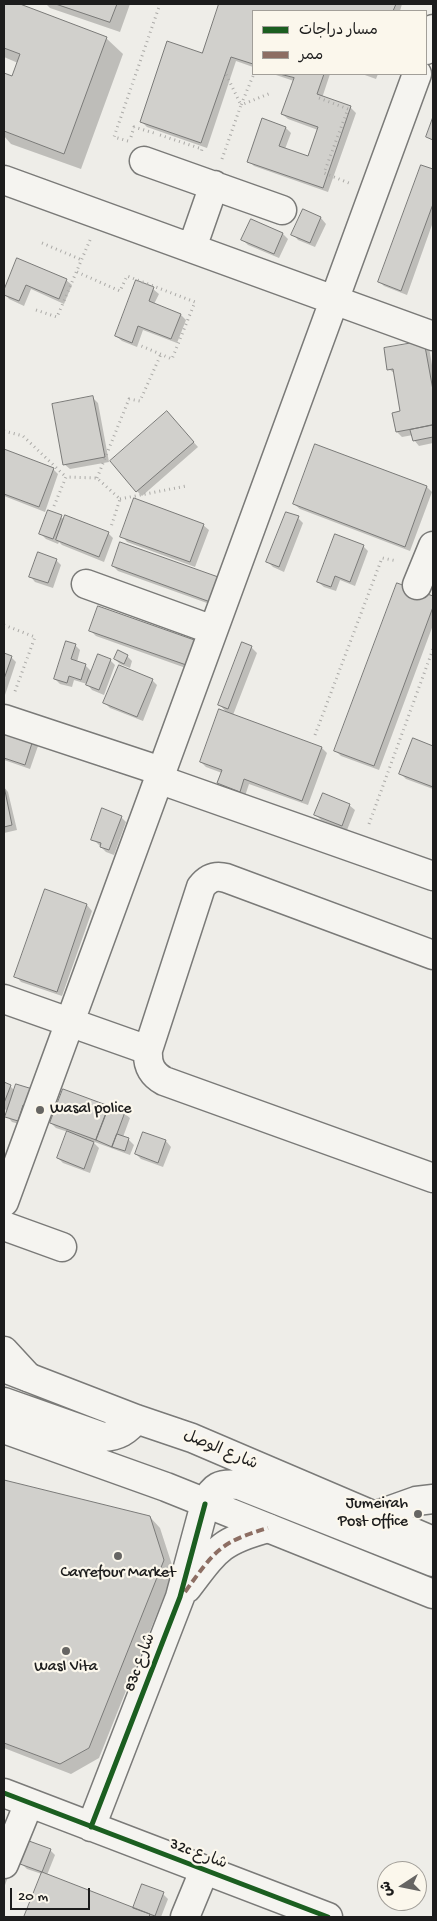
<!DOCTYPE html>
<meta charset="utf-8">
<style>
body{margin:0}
#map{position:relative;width:437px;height:1921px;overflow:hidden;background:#eeede8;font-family:"Gochi Hand","Playpen Sans Arabic",sans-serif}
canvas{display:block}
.frame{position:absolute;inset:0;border:5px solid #1c1c1c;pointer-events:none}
.legend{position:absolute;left:252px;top:10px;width:175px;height:65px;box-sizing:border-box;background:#fbf7ec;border:1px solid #a29f99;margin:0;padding:6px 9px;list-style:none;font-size:15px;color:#1c1c1c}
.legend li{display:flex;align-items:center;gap:10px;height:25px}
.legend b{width:25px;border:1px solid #a29f99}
.north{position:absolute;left:377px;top:1861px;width:50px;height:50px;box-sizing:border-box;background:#fbf7ec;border:1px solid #a29f99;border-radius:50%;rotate:259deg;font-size:14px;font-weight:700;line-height:20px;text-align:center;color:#1c1c1c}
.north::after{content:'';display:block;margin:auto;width:18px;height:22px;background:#666563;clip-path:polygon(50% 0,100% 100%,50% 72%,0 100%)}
.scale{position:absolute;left:10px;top:1888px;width:80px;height:22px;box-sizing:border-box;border:2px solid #1c1c1c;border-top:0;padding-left:6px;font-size:15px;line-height:18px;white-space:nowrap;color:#1c1c1c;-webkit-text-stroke:4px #fbf7ec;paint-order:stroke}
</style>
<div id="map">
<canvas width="437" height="1921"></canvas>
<div class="frame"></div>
<ul class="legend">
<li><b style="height:6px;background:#1b5e20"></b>مسار دراجات</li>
<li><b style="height:6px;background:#8d6e63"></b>ممر</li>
</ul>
<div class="north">ش</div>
<div class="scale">20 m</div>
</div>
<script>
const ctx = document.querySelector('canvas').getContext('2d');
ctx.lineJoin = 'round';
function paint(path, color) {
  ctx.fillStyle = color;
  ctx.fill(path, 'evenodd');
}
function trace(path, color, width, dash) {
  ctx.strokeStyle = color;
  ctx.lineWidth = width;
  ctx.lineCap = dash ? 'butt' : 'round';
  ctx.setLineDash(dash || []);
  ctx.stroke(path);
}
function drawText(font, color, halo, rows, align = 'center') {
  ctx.font = font + ' "Gochi Hand","Playpen Sans Arabic",sans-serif';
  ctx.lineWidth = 4.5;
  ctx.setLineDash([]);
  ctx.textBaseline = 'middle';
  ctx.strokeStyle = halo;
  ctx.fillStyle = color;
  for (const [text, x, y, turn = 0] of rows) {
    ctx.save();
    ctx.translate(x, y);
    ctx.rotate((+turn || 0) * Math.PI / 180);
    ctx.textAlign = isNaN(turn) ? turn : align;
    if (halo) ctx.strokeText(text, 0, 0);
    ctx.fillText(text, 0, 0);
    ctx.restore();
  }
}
const shadow = new Path2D(`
 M4,4H17L106,38L123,54L81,169L11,144L4,136V75L13,78L18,63L4,57Z
 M46,4H130L120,32L50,8Z
 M220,4H402L400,11H253V67L236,61L207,148L147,127L141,121L203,55Z
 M273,74H330L322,98L350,107L356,113L328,192L254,166L249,161L286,128L291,133L285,149L308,157L318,130L288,119L282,114L294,81Z
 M362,74H378L376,79Z
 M421,166L433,171V222L407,295L384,286L379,281Z
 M303,210L321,218L326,224L315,247L298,240L293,234Z
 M283,234L288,239L279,258L248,245L243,240Z
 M18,260L66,280L72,285L64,304L31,289L24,306L9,299L4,293Z
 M153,289L159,294L154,304L181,315L186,320L177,343L143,330L137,347L122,341L116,336Z
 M429,347L433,371V443L419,446L414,440L413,435L402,437L397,432L402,412L395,374L389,369L385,349Z
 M93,398L98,403L109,462L70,469L64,464Z
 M172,418L198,447L142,496L137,491Z
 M316,446L427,487L432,492L410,551L300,509L294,504Z
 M4,450L53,469L58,474L45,512L4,496Z
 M61,517L65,520L108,533L113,538L104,562L62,545L59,542L58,544L46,539L41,534Z
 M298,518L303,523L284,572L273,567L268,562Z
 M203,525L209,530L195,567L127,542L122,536Z
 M121,543L218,607L118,571L113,566Z
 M363,546L368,551L355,586L340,580L336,591L324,587L318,582Z
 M56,560L61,565L53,588L35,582L30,576Z
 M398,584L433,598V625L379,770L341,756L335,750Z
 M98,608L197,672L96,636L91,631Z
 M242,644L252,648L257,653L233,715L322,748L327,753L308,805L249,784L245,796L224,788L219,783L222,773L206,767L201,762L228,714L219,704Z
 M75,645L80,650L77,662L85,665L92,672L110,660L115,665L104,695L92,690L87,684L74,680L72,687L60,684L55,679Z
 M4,655L11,657L16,662L4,698Z
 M127,656L132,661L130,668L120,664L115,659Z
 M152,680L157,685L143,721L110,708L105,703Z
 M4,731L33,741L38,746L30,769L4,760Z
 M413,740L433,747V789L406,779L401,774Z
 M4,787L8,792L17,830L4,833Z
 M349,805L355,810L347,830L321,820L316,815Z
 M121,817L126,822L114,855L106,852L93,839Z
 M46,891L87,905L92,911L62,996L21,982L16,976Z
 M4,1083L10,1086L15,1091L38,1092L23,1125L12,1122L7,1116L9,1111L4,1109Z
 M124,1113L130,1118L123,1137L129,1140L134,1145L130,1155L92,1141L99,1148L90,1173L63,1163L58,1158L68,1132L56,1128L51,1123Z
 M144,1133L166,1141L171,1147L163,1167L141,1159L136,1154Z
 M4,1481L150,1517L160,1528L174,1571L99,1758L71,1774L4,1748Z
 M50,1850L55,1855L47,1875L134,1909L163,1894L168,1899L161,1917H26L42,1874L27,1869L22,1864Z
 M4,1864L10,1871L4,1888Z`);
const building = new Path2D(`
 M4,4H20L107,37L64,154L4,131V73L12,76L20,54L4,48Z
 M56,4H117L110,22Z
 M219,4H396L393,11H253V64L231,57L201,143L140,122L167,41L202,53Z
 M280,74H324L317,94L351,106L323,188L247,162L262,118L286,127L279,146L308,156L318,127L281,114L294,78Z
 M433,117V140L426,137Z
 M421,165L433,169V204L401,291L378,282Z
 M303,209L321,217L310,243L291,235Z
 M251,219L283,233L274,254L241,240Z
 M17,258L67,279L59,299L26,285L19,301L4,295V290Z
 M136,280L154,287L149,301L181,314L171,339L138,326L132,343L115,336Z
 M424,341L433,390V425L396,432L392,413L400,411L393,369L387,370L384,348Z
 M93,396L105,457L63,465L52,404Z
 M167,411L194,442L136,492L110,461Z
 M433,425V437L413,441L410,430Z
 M315,444L427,486L405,547L293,504Z
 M4,449L54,468L39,507L4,494Z
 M134,498L204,524L190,562L120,537Z
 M48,510L62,515L53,539L39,534Z
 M286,512L299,516L279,567L266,562Z
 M65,515L109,532L99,557L56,540Z
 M335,534L364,545L350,582L335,576L331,587L317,582Z
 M120,542L221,578L213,603L112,566Z
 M38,552L57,559L48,583L29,577Z
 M397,583L433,596V607L374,766L334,751Z
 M98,606L200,642L192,667L89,631Z
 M66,641L76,644L71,659L86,664L81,680L69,676L67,683L54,679Z
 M242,642L252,646L228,709L218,705Z
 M118,650L128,655L124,664L114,659Z
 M4,653L12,656L4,679Z
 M98,654L111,659L99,690L86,685Z
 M119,665L153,679L137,717L103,703Z
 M219,709L322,747L302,801L244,779L240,792L217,783L222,770L200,762Z
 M4,730L33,740L25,765L4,758Z
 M413,738L433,746V787L399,774Z
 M4,786L12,825L4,827Z
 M323,793L350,804L342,826L314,815Z
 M102,808L122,816L109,850L100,847L101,843L91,840Z
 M45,889L87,904L57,992L14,977Z
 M4,1082L11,1085L4,1103Z
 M16,1084L39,1091L33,1108L23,1105L18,1121L5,1117Z
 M63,1089L109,1106L96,1140L50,1123Z
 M109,1106L125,1112L112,1147L96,1140Z
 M67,1131L94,1142L84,1169L57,1158Z
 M143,1132L166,1140L158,1163L135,1154Z
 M117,1134L129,1138L125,1151L112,1147Z
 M4,1480L150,1516L164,1560L89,1748L60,1764L4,1743Z
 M29,1841L51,1849L42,1872L20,1864Z
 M42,1872L150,1914L149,1917H24Z
 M142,1884L164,1892L155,1916L133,1908Z`);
const path = new Path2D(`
 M253,76L241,105L271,93
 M319,98L348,109L324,173L349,183
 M160,135L202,149L201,153
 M131,137L134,127L154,133
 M128,141L114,137L160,4
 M222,159L241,105L225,72
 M42,243L82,260
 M77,272L120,291L127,276L195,302L172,359L139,345
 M36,310L57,317L90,240
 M4,431L23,436L66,477
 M97,478L129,399L140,401L161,354
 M120,499L186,486
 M54,506L66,477L97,478L120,499L111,527
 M4,625L35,637L14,694
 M315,735L382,558L397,561
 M369,824L433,649`);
const minor = new Path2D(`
 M426,50L433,29
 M144,161L282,210
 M4,180L433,336
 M192,248L214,185
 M86,584L213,630
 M417,585L433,546
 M4,719L161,771
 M158,779L433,876
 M433,955L226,878C215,875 208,878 201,887L148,1050C147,1064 151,1074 164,1081L433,1178
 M4,999L148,1050
 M4,1202L417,74
 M4,1226L62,1247
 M4,1351L28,1377
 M374,1516L416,1501L433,1499
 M187,1588C216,1550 220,1541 268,1528
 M4,1793L328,1917
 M91,1827L180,1597L205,1504
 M4,1864L29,1803
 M185,1917L204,1871`);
const major = new Path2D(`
 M4,1368L136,1419L192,1438L433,1541
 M4,1402L103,1437C118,1436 127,1431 136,1419
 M4,1429L166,1487L433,1594
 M205,1504C213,1486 220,1483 239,1485L433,1562`);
const quiet = new Path2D(`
 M185,1592C214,1552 219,1542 268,1528`);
const cycleway = new Path2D(`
 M4,1793L328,1917
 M91,1827L180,1597L205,1504`);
const markers = [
 [40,1110,5,"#666563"],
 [418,1514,5,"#666563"],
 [118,1556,5,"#666563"],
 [66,1651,5,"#666563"]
];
const poiNames = [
 ["Wasal police",50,1110,"left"],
 ["Jumeirah",408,1505,"right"],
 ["Post Office",408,1523,"right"],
 ["Carrefour Market",118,1574],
 ["Wasl Vita",66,1668]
];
const streetNames = [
 ["شارع الوصل",220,1451,23],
 ["83c شارع",141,1663,-69],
 ["32c شارع",198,1855,21]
];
paint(shadow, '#0003');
paint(building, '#d1d0cc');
trace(building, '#7a7a78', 1);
trace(minor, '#7a7a78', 31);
trace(major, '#7a7a78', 31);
trace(path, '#abaaa7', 3, [1, 4]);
trace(minor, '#f5f4f0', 28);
trace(major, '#f5f4f0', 28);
trace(quiet, '#8d6e63', 4, [8, 4]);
trace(cycleway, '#1b5e20', 5);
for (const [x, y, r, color] of markers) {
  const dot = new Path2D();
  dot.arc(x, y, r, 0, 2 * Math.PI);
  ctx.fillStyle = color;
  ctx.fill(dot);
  trace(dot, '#fbf7ec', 2);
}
drawText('16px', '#1c1c1c', '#fbf7ec', poiNames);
drawText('16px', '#1c1c1c', '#fbf7ec', streetNames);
</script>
